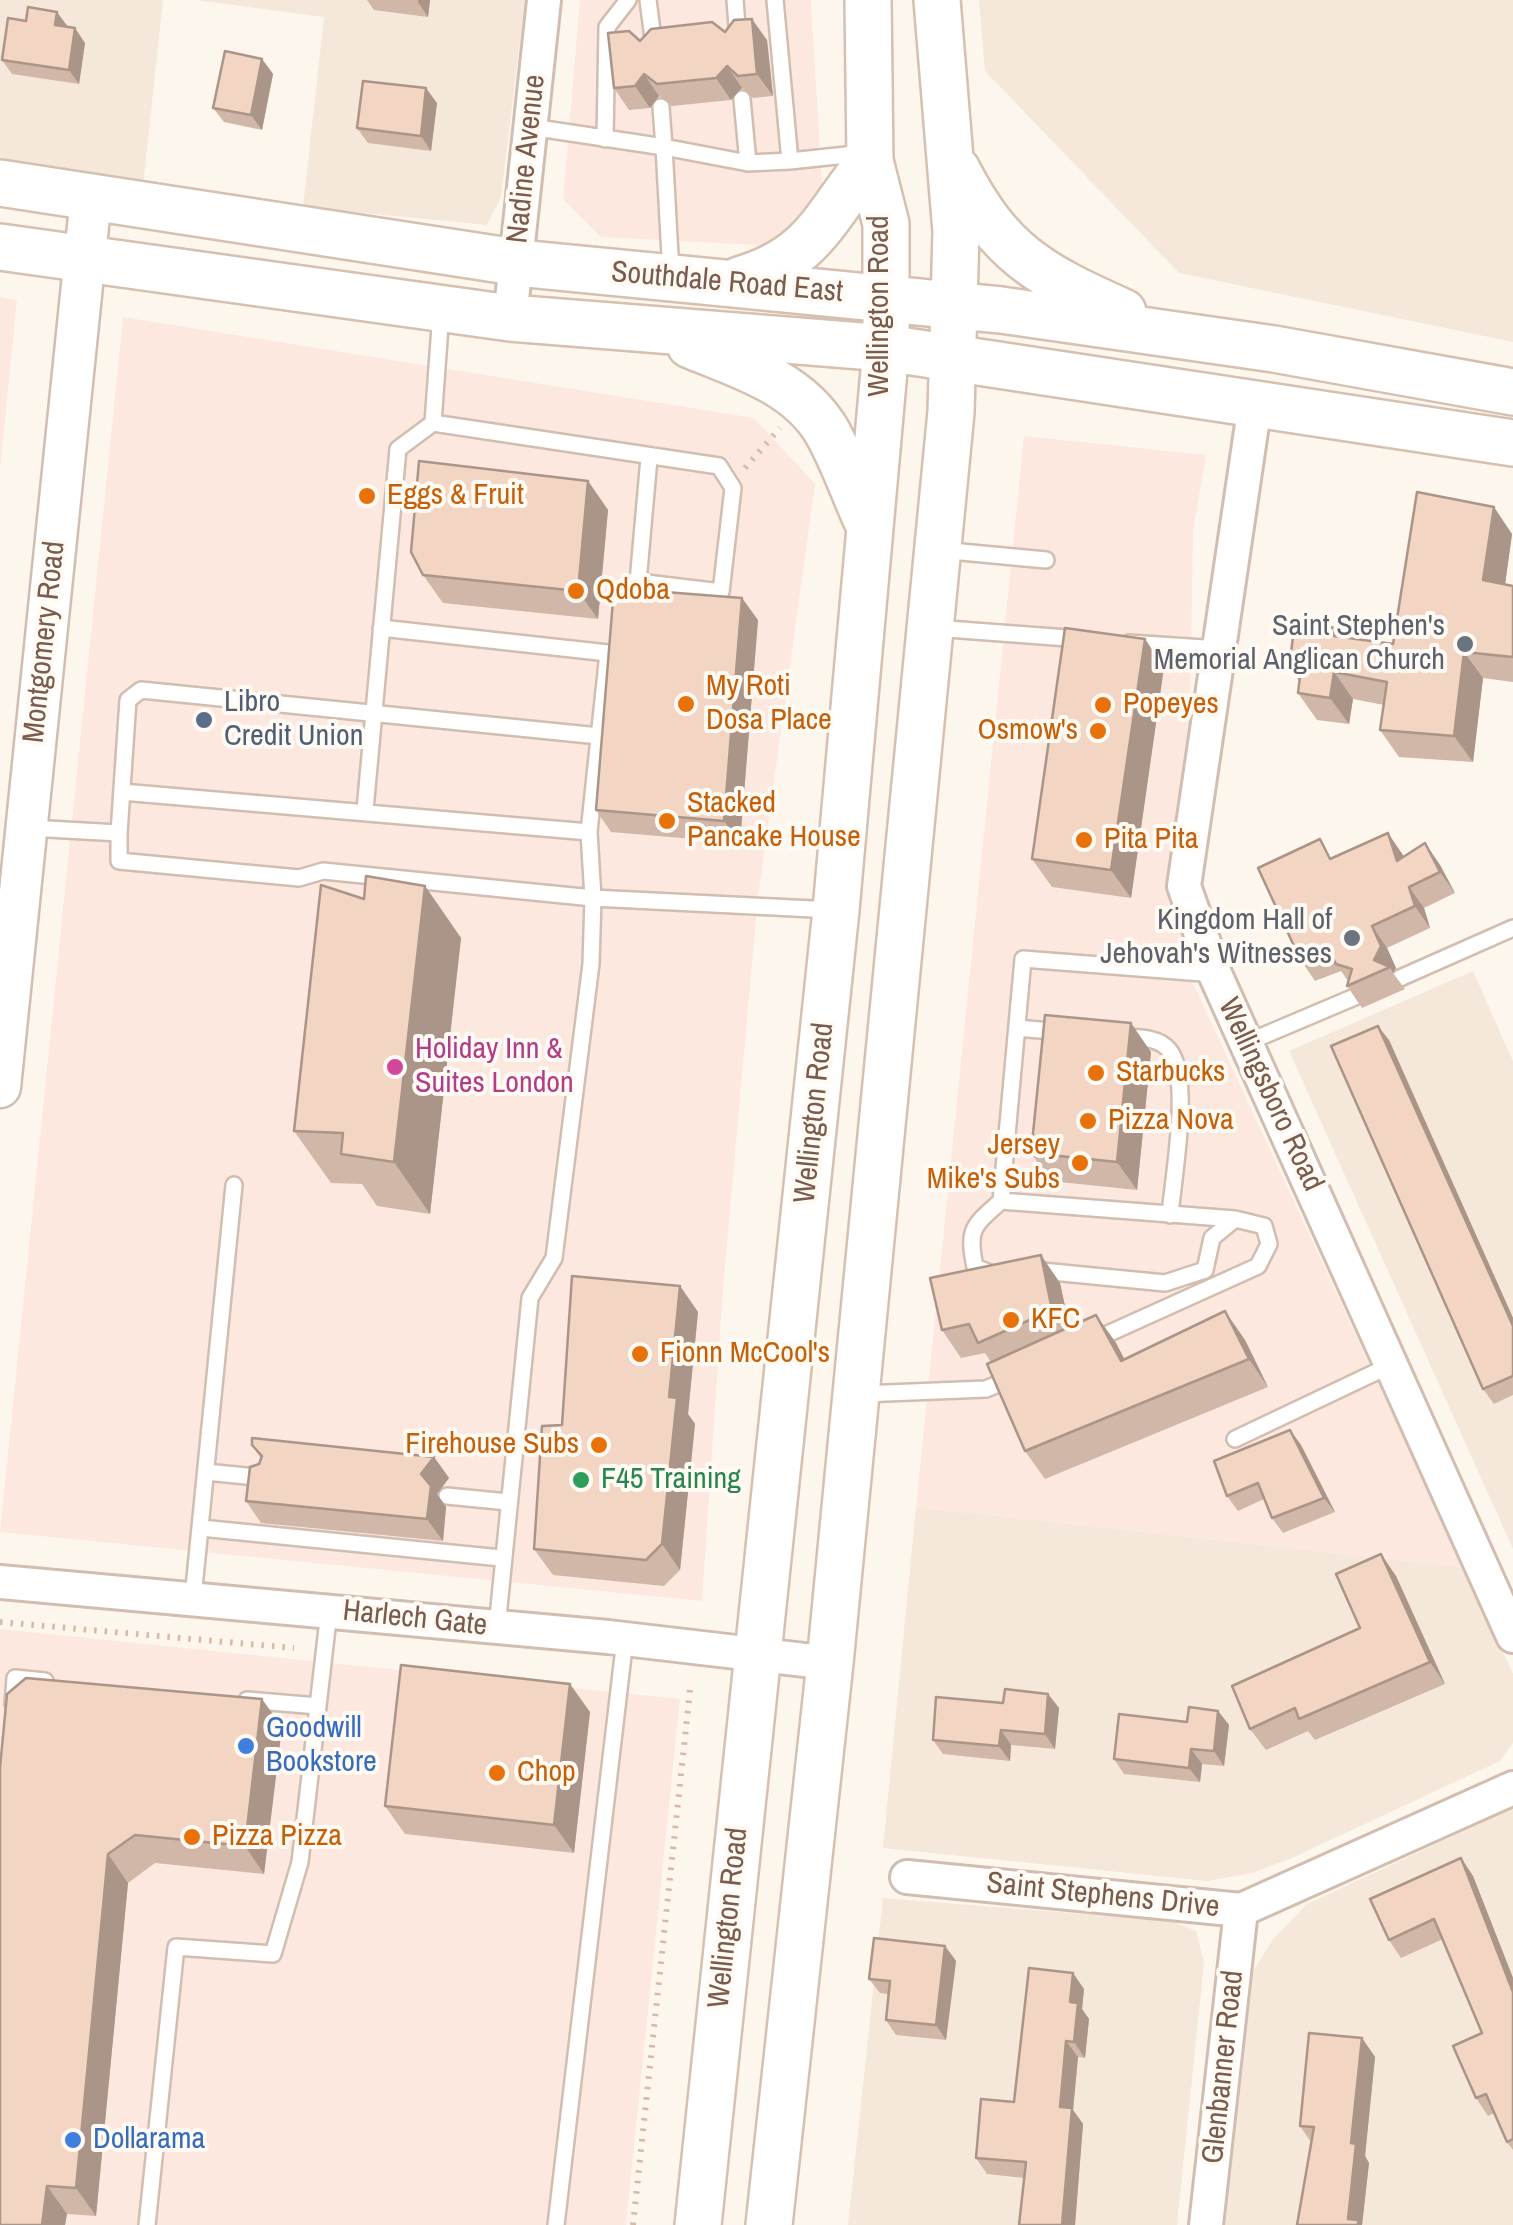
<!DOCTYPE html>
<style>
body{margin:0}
canvas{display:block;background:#fdf6ec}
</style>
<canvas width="1513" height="2225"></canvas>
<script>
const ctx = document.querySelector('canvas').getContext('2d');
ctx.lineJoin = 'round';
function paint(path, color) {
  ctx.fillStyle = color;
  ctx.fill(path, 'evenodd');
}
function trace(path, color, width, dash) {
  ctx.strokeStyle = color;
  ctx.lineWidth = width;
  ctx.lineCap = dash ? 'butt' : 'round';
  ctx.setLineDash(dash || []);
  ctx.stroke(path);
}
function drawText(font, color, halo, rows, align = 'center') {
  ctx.font = font + ' "Archivo Narrow",sans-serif';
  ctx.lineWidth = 8;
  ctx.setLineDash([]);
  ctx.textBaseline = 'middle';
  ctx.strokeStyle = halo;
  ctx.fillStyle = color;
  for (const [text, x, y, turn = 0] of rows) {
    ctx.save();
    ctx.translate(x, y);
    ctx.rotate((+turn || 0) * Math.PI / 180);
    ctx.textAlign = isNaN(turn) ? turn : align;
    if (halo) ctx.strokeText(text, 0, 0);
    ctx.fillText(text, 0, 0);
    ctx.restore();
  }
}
const residential = new Path2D(`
 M0,0H163L142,196L0,172Z
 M195,0H525L501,197L487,225L303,207L324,17Z
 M979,0H1513V342L1179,273L985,71Z
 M1473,971L1513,1061V1549L1289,1051Z
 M916,1507L1463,1567L1513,1674V1743L1500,1761L1292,1858L1252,1873L1207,1881L883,1848Z
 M1513,1808V2225H1221L1251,1975L1273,1939L1307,1904Z
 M883,1898L1171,1921L1196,1931L1204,1963L1177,2225H848Z`);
const commercial = new Path2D(`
 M580,0H811L823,202L777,246L601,237L563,199Z
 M0,297L17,300L0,470Z
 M123,317L754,418L815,484L758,897L723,1289L702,1601L0,1532Z
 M1024,436L1206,455L1193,532L1186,968L1463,1567L916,1507Z
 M0,1629L680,1699L626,2225H0Z`);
const path = new Path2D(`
 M745,468L780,428
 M0,1622L294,1648
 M633,2225L690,1690`);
const service = new Path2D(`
 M648,0L654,46
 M735,0L738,39
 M742,99L748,163
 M661,107L664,147L748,163L790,161L775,0
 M531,127L664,147L671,274
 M605,139L607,27L628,0
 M790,161L865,153
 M441,312L433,423L719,466L733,488L721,592L638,582L649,458
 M940,550L1046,560
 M381,628L608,653L589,832L593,898L591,964L554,1258L530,1298L497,1627
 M934,628L1081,639
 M1129,643L1219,649
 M122,792L589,832
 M365,810L398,449L433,423
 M30,828L119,833L128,700L141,690L599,736
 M119,833V861L299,878L323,871L593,898L833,910
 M1400,978L1513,928
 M1017,1028L1062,1032
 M1124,1037C1139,1038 1159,1037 1169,1050C1192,1077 1173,1178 1170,1215
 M1246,1043L1357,996
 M1001,1201L1235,1219L1264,1226L1269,1244L1258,1266L1092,1341
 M1032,1270L1165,1283L1205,1270L1212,1238L1235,1219
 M995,1275L975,1267C967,1229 973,1226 1001,1201L1023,959L1215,974
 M862,1394L986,1389L1012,1378
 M1235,1439L1393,1364
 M206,1472L266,1478
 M447,1496L508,1502
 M201,1528L501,1558
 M193,1598L234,1185
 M247,1700L318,1706
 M13,1704L15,1678L45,1681
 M147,2225L176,1947L273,1954L300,1862L329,1611
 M556,2225L625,1639`);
const minor = new Path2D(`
 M510,318L544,0
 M1255,404L1184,886L1215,974L1513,1636
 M0,1582L608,1637L830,1663
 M907,1877L1241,1910L1513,1788
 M1206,2225L1241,1910`);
const tertiary = new Path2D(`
 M0,1087L91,197`);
const secondary = new Path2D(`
 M957,170C1000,254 1040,275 1123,312
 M0,183L528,264L1001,310L1274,349L1513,392
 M0,247L510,318L886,348L1513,443
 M739,280C815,258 824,217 870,161
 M690,345C739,365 797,382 826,430C843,459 854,493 868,523
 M698,2225L836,910L886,348V224L870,161L868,0
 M769,2225L830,1663L951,412L956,232L937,0`);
const wall = new Path2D(`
 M367,0H430L428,17L374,10Z
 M67,27L85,43L79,84L12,74L2,60Z
 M725,32L767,40L773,96L753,98L742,88L731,100L672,106L659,96L650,108L629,110L614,88L640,41Z
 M262,59L273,74L262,130L224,122L213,108Z
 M437,103L431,151L368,143L357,128Z
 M588,481L608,510L598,619L443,603L423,575Z
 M1512,534L1505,584L1513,586V682L1483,678L1473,762L1399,757L1380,730L1384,705L1353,699L1349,724L1317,720L1298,693L1300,682L1289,667L1335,628L1342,637L1393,644Z
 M758,620L740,843L611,832L596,810Z
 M1164,667L1131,898L1052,887L1032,859Z
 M1425,843L1440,865L1455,893L1424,908L1430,928L1387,948L1396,968L1393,973L1405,989L1362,1008L1347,986L1348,981L1341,971L1315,981L1300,959L1333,857L1404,856Z
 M425,886L461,938L430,1214L377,1206L362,1184L331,1183L294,1131Z
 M1389,1040L1513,1318V1395L1494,1404L1483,1389Z
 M1151,1052L1137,1190L1050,1181L1031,1153Z
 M1060,1283L1069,1327L1096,1315L1116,1343L1124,1359L1245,1340L1268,1387L1045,1479L1025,1451L991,1362L985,1353L961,1358L942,1330Z
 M680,1286L698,1312L688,1414L695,1424L680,1570L664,1586L553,1575L534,1549L562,1425Z
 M1290,1430L1301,1445L1335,1512L1283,1533L1272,1518L1264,1499L1238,1511L1227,1496Z
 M252,1445L434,1457L449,1478L437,1494L446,1507L443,1541L261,1523L246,1501L261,1459Z
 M1396,1576L1445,1684L1315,1740L1308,1731L1266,1750L1250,1729L1360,1628Z
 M1048,1694L1059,1708L1055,1749L1011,1745L1010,1761L943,1754L933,1740L1003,1703Z
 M1218,1711L1229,1725L1224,1766L1202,1764L1200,1782L1124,1774L1114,1759L1187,1722Z
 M590,1712L574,1853L405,1834L385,1806Z
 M282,1727L264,1874L155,1863L128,1883L96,2216L67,2214L65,2225H0V1768Z
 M1461,1858L1473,1876L1513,1978V2150L1507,2142L1494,2113L1488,2116L1476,2098L1482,2033L1443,1939L1401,1958L1389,1940Z
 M945,1946L956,1961L946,2040L896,2035L886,2020L888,1994L880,1993L869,1979Z
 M1084,1989L1082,2009L1089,2019L1085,2058L1078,2057L1073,2110L1083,2124L1075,2225H1019L1024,2178L987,2174L976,2158L1014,2102Z
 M1362,2038L1375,2057L1365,2156L1369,2163L1362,2225H1297L1311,2142L1300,2126Z`);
const shadedWall = new Path2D(`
 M418,0H430L428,17L418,2Z
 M57,12L68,27L55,25Z
 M752,19L767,40L773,96L757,74Z
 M75,28L85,43L79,84L69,70Z
 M262,59L273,74L262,130L251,115Z
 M727,66L742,88L731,100L716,78Z
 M644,74L659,96L650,108L635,86Z
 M426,88L437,103L431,151L421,136Z
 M588,481L608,510L598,619L578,591Z
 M1494,507L1512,534L1502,607L1483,580Z
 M742,598L758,620L740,843L724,821Z
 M1145,639L1164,667L1131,898L1111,870Z
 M1464,652L1483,678L1473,762L1454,736Z
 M1334,672L1353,699L1349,724L1330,698Z
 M1388,833L1403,855L1412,883L1397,861Z
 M1425,843L1440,865L1455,893L1440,872Z
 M425,886L461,938L430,1214L394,1162Z
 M1409,887L1424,908L1430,928L1415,906Z
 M1372,926L1387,948L1396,968L1393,973L1390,967L1374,960Z
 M1131,1023L1151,1052L1137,1190L1117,1162Z
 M1378,1026L1389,1040L1513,1318V1326Z
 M1041,1255L1060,1283L1072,1338L1052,1310Z
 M680,1286L698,1312L688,1414L695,1424L680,1570L662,1544L669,1397Z
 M1225,1311L1245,1340L1268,1387L1249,1359Z
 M1096,1315L1116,1343L1140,1389L1121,1361Z
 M1290,1430L1301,1445L1335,1512L1324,1498Z
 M434,1457L449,1478L437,1494L446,1507L443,1541L427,1519L421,1474Z
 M1381,1554L1396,1576L1445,1684L1430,1662Z
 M570,1684L590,1712L574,1853L554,1825Z
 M1048,1694L1059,1708L1055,1749L1045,1734Z
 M262,1699L282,1727L264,1874L245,1846Z
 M1218,1711L1229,1725L1224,1766L1214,1751Z
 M1001,1730L1011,1745L1010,1761L999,1746Z
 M1191,1749L1202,1764L1200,1782L1189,1768Z
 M108,1854L128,1883L96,2216L76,2188Z
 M1461,1858L1473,1876L1513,1978V1992Z
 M945,1946L956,1961L946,2040L936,2025Z
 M1073,1973L1084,1989L1082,2009L1089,2019L1085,2058L1074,2042L1070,2002Z
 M1362,2038L1375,2057L1365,2156L1369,2163L1362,2225H1352L1348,2219L1351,2143Z
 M1066,2041L1078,2057L1073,2110L1083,2124L1075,2225H1062L1060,2107Z
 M47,2186L67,2214L65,2225H42Z`);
const building = new Path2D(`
 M28,7L57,12L55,25L75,28L69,70L2,60L8,18L26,21Z
 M752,19L757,74L738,76L727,66L716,78L657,84L644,74L635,86L614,88L608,33L629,31L640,41L651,29L712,22L725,32L734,20Z
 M225,51L262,59L251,115L213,108Z
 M363,81L426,88L421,136L357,128Z
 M419,461L588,481L578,591L423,575L411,552Z
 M1417,492L1494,507L1483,580L1513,586V657L1464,652L1454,736L1380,730L1387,682L1334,672L1330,698L1298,693L1301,668L1289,667L1295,622L1335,628L1334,636L1393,644Z
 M614,588L742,598L724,821L596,810Z
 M1065,628L1145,639L1111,870L1032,859Z
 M1388,833L1397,861L1425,843L1440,872L1409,887L1415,906L1372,926L1381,946L1374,960L1390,967L1347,986L1352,969L1336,964L1328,948L1300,959L1258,868L1320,839L1330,859Z
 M366,876L425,886L394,1162L341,1154L343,1133L294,1131L321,885L364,899Z
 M1045,1015L1131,1023L1117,1162L1031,1153Z
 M1378,1026L1513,1326V1376L1483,1389L1331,1046Z
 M1041,1255L1052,1310L978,1343L969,1324L942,1330L930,1278Z
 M572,1276L680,1286L669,1397L677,1398L662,1544L646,1560L534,1549L542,1426L562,1425Z
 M1225,1311L1249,1359L1025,1451L987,1364L1096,1315L1121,1361Z
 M1290,1430L1324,1498L1272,1518L1258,1483L1227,1496L1214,1461Z
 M252,1438L434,1457L421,1474L431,1486L427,1519L246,1501L250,1467L259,1464L262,1456L252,1445Z
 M1381,1554L1430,1662L1299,1719L1295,1708L1250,1729L1232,1686L1360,1628L1336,1574Z
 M401,1665L570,1684L554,1825L385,1806Z
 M26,1678L262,1699L245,1846L135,1835L108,1854L76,2188L47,2186L42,2225H0V1768L7,1694Z
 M1005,1689L1048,1694L1045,1734L1001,1730L999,1746L933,1740L936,1697L1003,1703Z
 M1189,1707L1218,1711L1214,1751L1191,1749L1189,1768L1114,1759L1119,1714L1187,1722Z
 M1461,1858L1513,1992V2139L1507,2142L1486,2094L1476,2098L1453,2046L1482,2033L1434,1919L1389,1940L1370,1899Z
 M874,1938L945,1946L936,2025L886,2020L890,1981L869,1979Z
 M1029,1968L1073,1973L1070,2002L1078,2003L1074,2042L1066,2041L1060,2107L1072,2108L1062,2225H1019L1026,2162L976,2158L981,2099L1014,2102Z
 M1309,2033L1362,2038L1351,2143L1356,2144L1348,2219L1358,2220V2225H1297L1314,2127L1300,2126Z`);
const markers = [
 [367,496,10,"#e8710a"],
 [576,591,10,"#e8710a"],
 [1465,644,10,"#6b7280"],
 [686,704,10,"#e8710a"],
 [1103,705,10,"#e8710a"],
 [204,720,10,"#5c6f8a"],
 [1098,731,10,"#e8710a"],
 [667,821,10,"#e8710a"],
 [1084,840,10,"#e8710a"],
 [1352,938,10,"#6b7280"],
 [395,1067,10,"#d1479c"],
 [1096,1073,10,"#e8710a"],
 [1088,1121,10,"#e8710a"],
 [1080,1163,10,"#e8710a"],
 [1011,1320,10,"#e8710a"],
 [640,1354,10,"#e8710a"],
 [599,1445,10,"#e8710a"],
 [581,1480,10,"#2e9e5b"],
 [246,1746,10,"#3f7fe0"],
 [497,1773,10,"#e8710a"],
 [192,1837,10,"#e8710a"],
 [73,2140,10,"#3f7fe0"]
];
const streetNames = [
 ["Nadine Avenue",527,159,-84],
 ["Southdale Road East",727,283,5],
 ["Wellington Road",880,306,-90],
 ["Montgomery Road",45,642,-84],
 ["Wellingsboro Road",1270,1095,65],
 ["Wellington Road",815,1113,-84],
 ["Harlech Gate",415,1619,6],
 ["Saint Stephens Drive",1103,1896,6],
 ["Wellington Road",729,1918,-84],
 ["Glenbanner Road",1224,2067,-84]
];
const foodNames = [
 ["Eggs & Fruit",387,496],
 ["Qdoba",596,591],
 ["My Roti",706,687],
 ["Dosa Place",706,721],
 ["Popeyes",1123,705],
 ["Osmow's",1078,731,"right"],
 ["Stacked",687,804],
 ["Pancake House",687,838],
 ["Pita Pita",1104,840],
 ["Starbucks",1116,1073],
 ["Pizza Nova",1108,1121],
 ["Jersey",1060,1146,"right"],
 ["Mike's Subs",1060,1180,"right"],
 ["KFC",1031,1320],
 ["Fionn McCool's",660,1354],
 ["Firehouse Subs",579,1445,"right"],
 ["Chop",517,1773],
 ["Pizza Pizza",212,1837]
];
const worshipNames = [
 ["Saint Stephen's",1445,627],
 ["Memorial Anglican Church",1445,661],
 ["Kingdom Hall of",1332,921],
 ["Jehovah's Witnesses",1332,955]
];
const serviceNames = [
 ["Libro",224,703],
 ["Credit Union",224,737]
];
const hotelNames = [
 ["Holiday Inn &",415,1050],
 ["Suites London",415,1084]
];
const leisureNames = [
 ["F45 Training",601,1480]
];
const shopNames = [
 ["Goodwill",266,1729],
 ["Bookstore",266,1763],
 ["Dollarama",93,2140]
];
paint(residential, '#f5e8da');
paint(commercial, '#fde8e0');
trace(service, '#d1beb0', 20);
trace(minor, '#d1beb0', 38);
trace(tertiary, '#d1beb0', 45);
trace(secondary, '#d6c0b0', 50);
trace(path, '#d9b8a5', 6, [2.5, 8]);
trace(service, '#fff', 15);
trace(minor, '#fff', 32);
trace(tertiary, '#fff', 40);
trace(secondary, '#fff', 45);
paint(wall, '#d1b7a8');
paint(shadedWall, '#aa9588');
paint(building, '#f3d5c3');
trace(building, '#aa9588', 2.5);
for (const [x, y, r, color] of markers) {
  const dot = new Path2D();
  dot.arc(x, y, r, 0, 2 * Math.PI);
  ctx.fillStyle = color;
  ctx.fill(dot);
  trace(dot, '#fffaf3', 4);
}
drawText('30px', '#7a5c4d', '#fffaf3', streetNames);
drawText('30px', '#c56008', '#fffaf3', foodNames, 'left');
drawText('30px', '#5b616d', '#fffaf3', worshipNames, 'right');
drawText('30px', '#4e5e75', '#fffaf3', serviceNames, 'left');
drawText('30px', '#b23c85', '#fffaf3', hotelNames, 'left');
drawText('30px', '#27864d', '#fffaf3', leisureNames, 'left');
drawText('30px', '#366cbe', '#fffaf3', shopNames, 'left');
</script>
